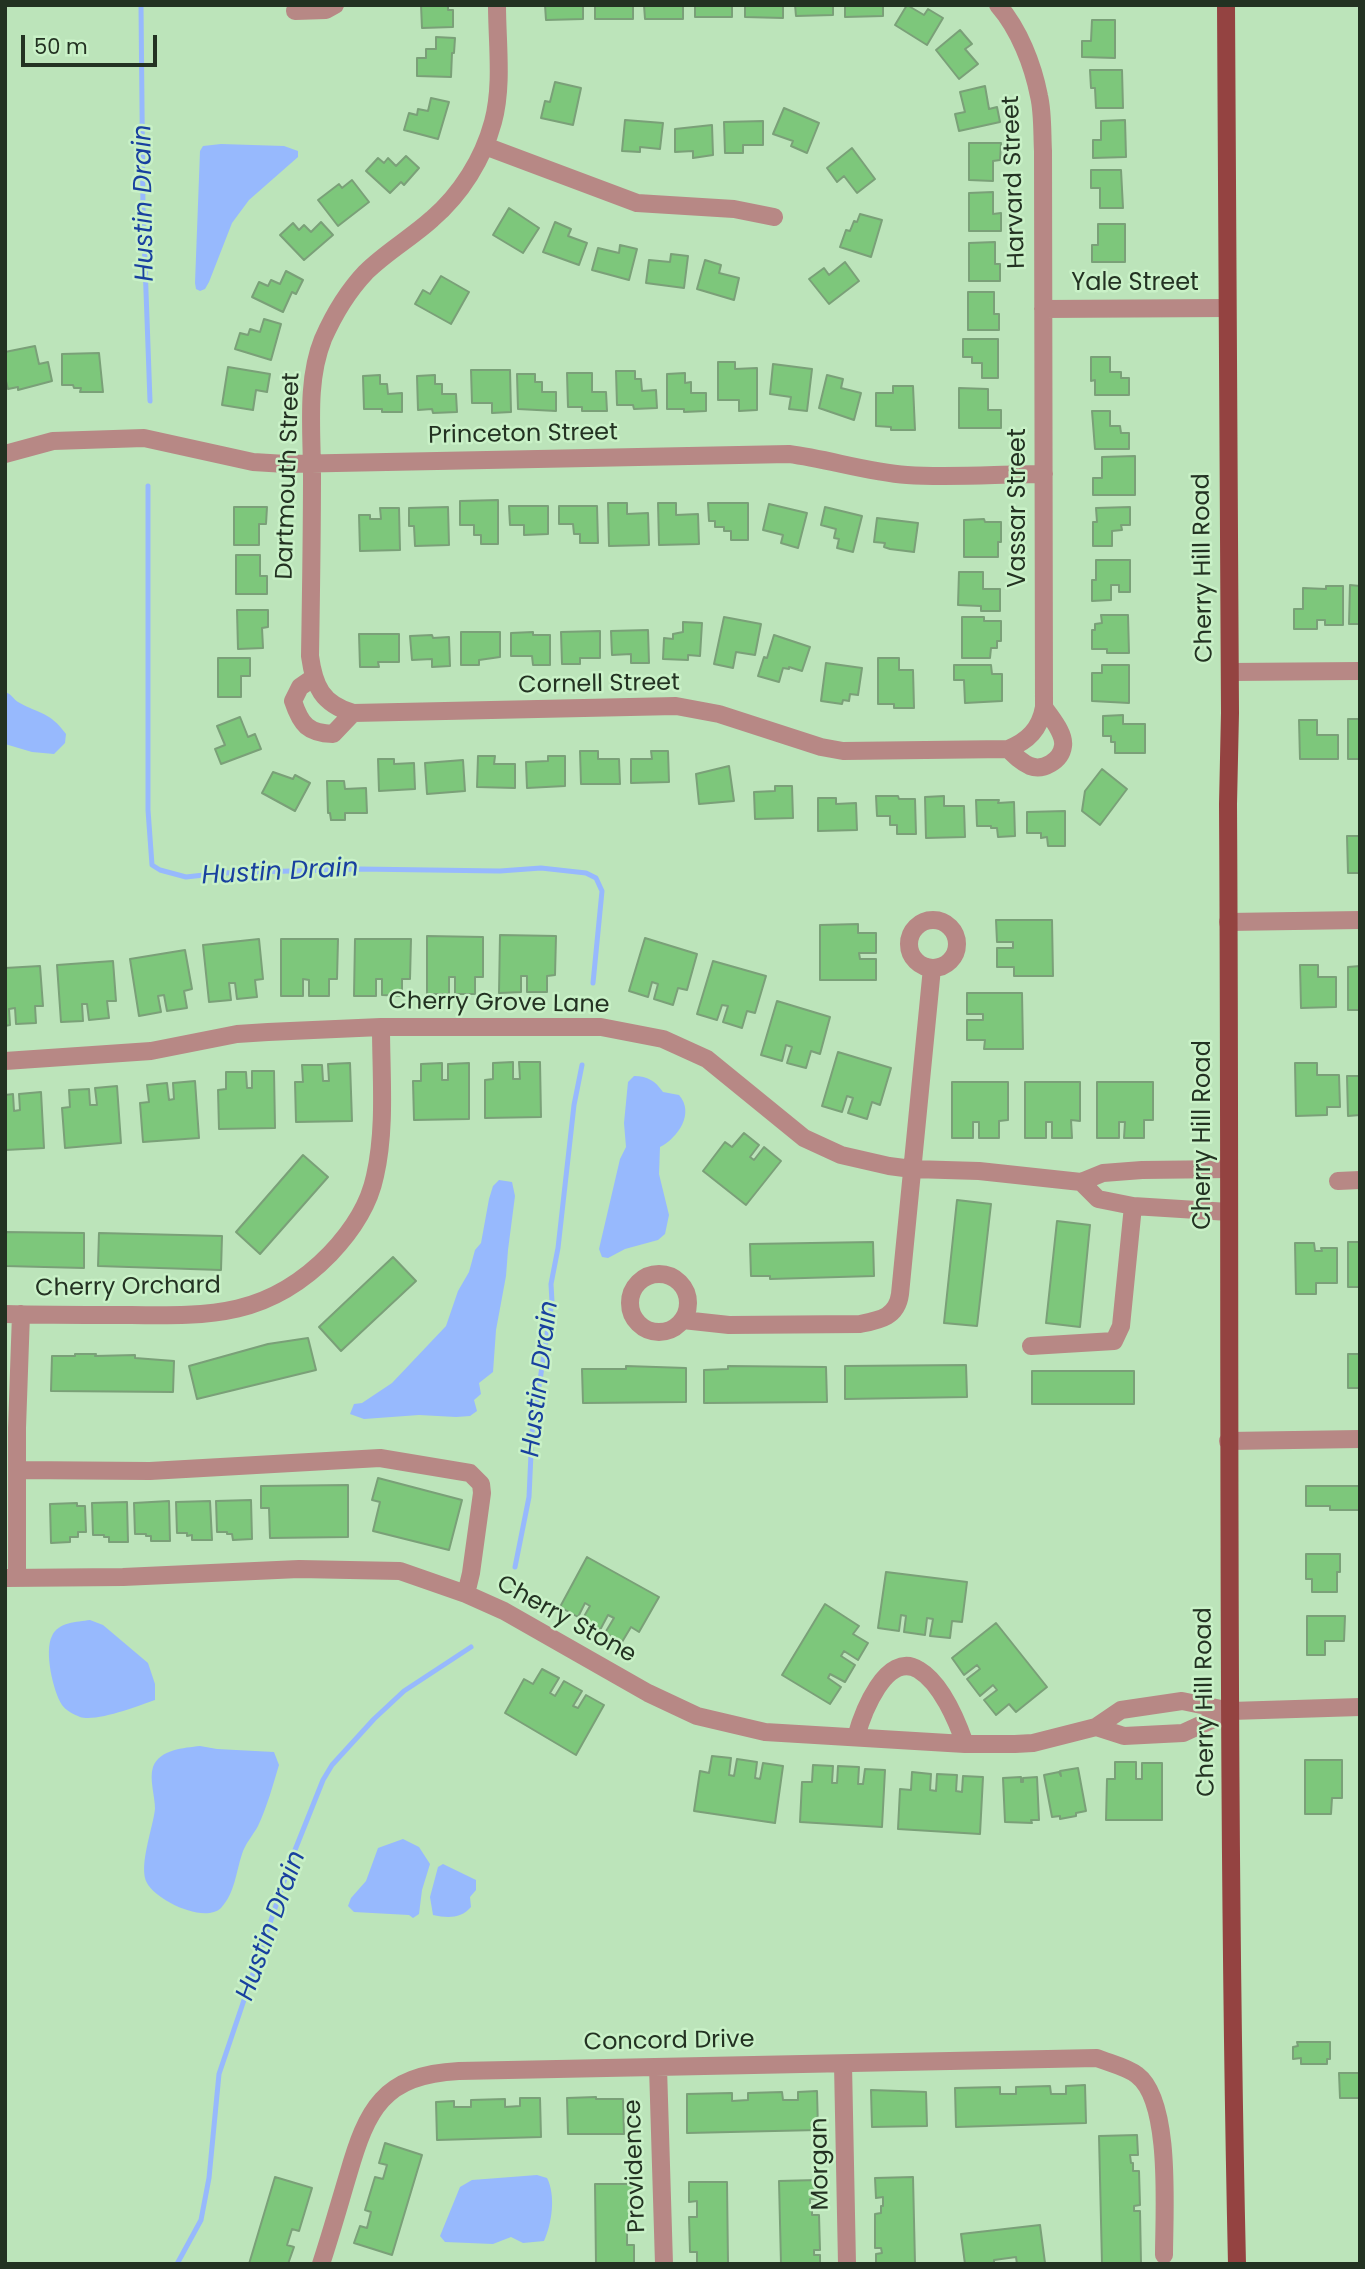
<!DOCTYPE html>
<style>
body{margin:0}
#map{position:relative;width:1365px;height:2269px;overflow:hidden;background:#bce4ba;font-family:Poppins,sans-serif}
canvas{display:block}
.frame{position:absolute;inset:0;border:7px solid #233222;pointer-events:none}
.scale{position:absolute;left:21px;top:35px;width:136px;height:32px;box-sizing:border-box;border:4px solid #233222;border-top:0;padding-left:9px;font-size:21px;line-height:24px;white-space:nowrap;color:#233222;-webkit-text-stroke:5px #c9f1c7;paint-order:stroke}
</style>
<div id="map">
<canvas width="1365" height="2269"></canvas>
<div class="frame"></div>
<div class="scale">50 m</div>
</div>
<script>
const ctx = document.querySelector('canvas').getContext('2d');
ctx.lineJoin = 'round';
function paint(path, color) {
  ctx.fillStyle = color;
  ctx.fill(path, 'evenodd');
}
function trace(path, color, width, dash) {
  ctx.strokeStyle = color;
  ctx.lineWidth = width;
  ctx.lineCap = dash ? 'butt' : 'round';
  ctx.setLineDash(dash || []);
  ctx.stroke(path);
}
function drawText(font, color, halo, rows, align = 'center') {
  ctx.font = font + ' Poppins,sans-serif';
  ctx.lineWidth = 5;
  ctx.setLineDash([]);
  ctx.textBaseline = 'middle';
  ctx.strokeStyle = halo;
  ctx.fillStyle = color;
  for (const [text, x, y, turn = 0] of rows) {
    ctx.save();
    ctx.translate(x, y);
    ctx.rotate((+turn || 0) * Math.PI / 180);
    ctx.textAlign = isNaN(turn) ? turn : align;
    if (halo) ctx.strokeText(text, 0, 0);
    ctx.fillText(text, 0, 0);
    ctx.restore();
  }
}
const water = new Path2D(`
 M221,144L284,146L298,151V157L249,200L232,223L209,282L205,289L200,291L196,289L195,283L200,151L203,146Z
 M5,692C12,694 13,699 18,702C41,715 49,711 66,734L65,743L54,754L32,752L5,744Z
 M634,1076C648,1076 655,1081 663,1092L679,1095C695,1113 678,1138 660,1147L659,1174L669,1215L665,1234L658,1240L625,1249L608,1258L602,1257L599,1249L620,1159L626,1147L624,1123L628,1082Z
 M499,1180L512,1182L515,1196L508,1250L506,1276L496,1330L493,1372L479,1383L481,1394L474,1400L477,1411L470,1416L456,1417L419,1415L364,1419L350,1414L354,1404L362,1403L392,1383L446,1326L458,1291L469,1272L475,1250L481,1243L489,1199L493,1186Z
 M90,1620L103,1625L148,1663L155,1684V1700C138,1706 97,1722 80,1717C75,1715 65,1710 62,1705C53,1691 44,1651 52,1636C58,1622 77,1622 90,1620Z
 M200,1746L217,1749L274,1752L279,1765C273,1785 267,1807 258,1826C253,1835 245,1844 242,1854C236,1872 235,1893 221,1908C204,1924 156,1900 147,1883C138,1867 153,1828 155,1809C155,1796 149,1779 153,1767C160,1749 184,1748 200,1746Z
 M403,1839L419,1847L430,1864L422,1890L419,1914L413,1918L409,1915L354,1912L348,1906L351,1898L366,1881L378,1848Z
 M443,1864L476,1880V1890L470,1897L471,1907C461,1919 447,1918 433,1915L430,1897L438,1867Z
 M537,2175L547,2178C556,2195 552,2224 544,2241L523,2243L511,2237L493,2244L445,2242L440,2236L460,2187L472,2180Z`);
const stream = new Path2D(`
 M141,5L143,209L150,401
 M148,486V810L152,865L160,870L186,877L222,873L359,869L500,871L541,868L586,873L596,878L602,891L593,983
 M515,1567L529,1497L532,1432L552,1302L551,1284L558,1248L574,1105L582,1065
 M177,2264L201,2220L209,2178L219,2074L293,1855L323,1780L332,1765L374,1719L404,1691L471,1647`);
const building = new Path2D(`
 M421,5H448V10H453V27L422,28Z
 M545,5H583V19L546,20Z
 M595,5H633V19H595Z
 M644,5H683V19H645Z
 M695,5H732V17H695Z
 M745,5H783V18L745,17Z
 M795,5H833V15L796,16Z
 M845,5H883V16L845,17Z
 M907,5L924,15L928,9L943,18L927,45L895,25Z
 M1092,20H1115V58L1082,57V41H1091Z
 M960,30L972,44L965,49L978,64L959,79L936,50Z
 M436,37L455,38L454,53H452L451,77L417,76V58H426V49H436Z
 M1090,70H1122L1123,108H1096L1095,88H1091Z
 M555,82L581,88L573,125L541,118L545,101L550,102Z
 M985,86L989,109L997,107L1000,122L959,131L955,114L965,112L960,92Z
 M431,98L449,102L438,139L404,130L409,113L417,115L418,109L428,111Z
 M784,108L819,123L807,153L791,146L793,141L773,134Z
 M625,120L663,123L660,149L640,147V152L622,151Z
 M1125,120L1126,157L1093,158V140H1101V121Z
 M763,121V145H743V153H725L724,122Z
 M712,125L713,155L693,158V151L675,152V129Z
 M969,143H1001L1000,160L993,161V181L969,180Z
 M852,148L875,179L857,193L844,176L837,182L827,168Z
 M406,156L419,168L404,185L401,182L390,193L366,171L378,158L384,163L388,158L396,166Z
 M1091,170H1121L1123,208H1100V188H1091Z
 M352,180L369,202L338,226L318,200L339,184L342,188Z
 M993,192V214L1001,213V231H969V193Z
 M509,208L539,228L523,253L493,235Z
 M860,214L882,220L871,257L840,247L846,230L850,231L854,221L857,222Z
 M321,222L333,235L304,260L280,235L293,223L299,230L304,225L311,232Z
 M555,222L571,229L568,236L587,243L579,265L543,252Z
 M1098,224H1125V262H1092V245H1098Z
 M995,242V264H1000V281H969V243Z
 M620,245L637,249L629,280L592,270L598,248L619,253Z
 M671,254L688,256L684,288L646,283L649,260L670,262Z
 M705,260L721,265L719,273L739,278L734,300L697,289Z
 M845,262L859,281L829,304L809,279L824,268L829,275Z
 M286,271L303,280L296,294L292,292L283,312L252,297L259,282L268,286L271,280L280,284Z
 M441,276L469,292L451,324L415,304L423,290L430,294Z
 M968,292H994V314H999V330H968Z
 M264,319L281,324L271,360L235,349L240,333L248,335L250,329L260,332Z
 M963,339H998V378H982V363H972V357H963Z
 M35,346L39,364L48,362L52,381L18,390V387L8,389L5,377V352Z
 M99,353L103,392H80L81,388H74L73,385H62V354Z
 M1091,357H1110V372H1121V378H1129V395H1095V380L1091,381Z
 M718,362H735V369L757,368V410L739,411V400H718Z
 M773,364L812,369L807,411L789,409L791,397L770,394Z
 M228,367L270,374L267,392L256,390L253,410L222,405Z
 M471,370H510L511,412L492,413V403H472Z
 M616,371H635V379H641L642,391L656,390L657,408L634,409L633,405H617Z
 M567,373H592V392H606L607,411H582V407H568Z
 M685,373V383L691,382V393H706V411L684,412V409H667V374Z
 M517,374H535V382H542V392H556V411L518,409Z
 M380,375V384H387L388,394L402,393V412H382V409H364L363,376Z
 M435,375V384H442V394H456L457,412L433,413L432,409L418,410L417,376Z
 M827,375L843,379L841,388L861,393L854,420L819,408Z
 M893,386H913L915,430H891V427L876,426V393H893Z
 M959,388L988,389V410H1001V428H959Z
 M1092,411H1110V426H1120L1121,433H1129V449H1095Z
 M1135,456V495H1093V478H1102V457Z
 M498,500V544H481V535H474V525H460V501Z
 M608,503H627V514L648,513L649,545L609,546Z
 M658,503H676V515L698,514L699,544L659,545Z
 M708,503H748V540H731V531H724V527H715V521H709Z
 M769,504L807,513L798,548L781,543L783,535L763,530Z
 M509,506H548V534L524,535V525H510Z
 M559,506H597L598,543H580V534H574L573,524H559Z
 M234,507H267L266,524H259V545H234Z
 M448,507L449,545L415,546L414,526H409V508Z
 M825,507L862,516L853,552L837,548L839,539L834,538L836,529L821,525Z
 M1130,507V525H1121L1122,530L1112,531V546H1093V522H1097L1096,508Z
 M380,508H399L400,550L360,551L359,515H370V519H381Z
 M877,518L918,523L914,552L890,549L884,547L885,543L874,542Z
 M984,519L985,522H1001V542H998V557H964V520Z
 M236,555H260V576H267V594H236Z
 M1096,560H1130V592H1119V585H1111V600L1092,601V580H1096Z
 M959,572H983V589H1000V611H981V606L958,605Z
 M1350,585L1360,586V624H1349Z
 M1326,586H1343V625H1325V620H1317V629H1294V609H1303V588L1326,589Z
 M237,610H268V627L262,628L263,648L238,649Z
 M1101,615H1128L1129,653H1107V649H1092V630H1095V624L1102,623Z
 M724,617L761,624L755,655L736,652L733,668L714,664Z
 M962,617H984V621H1001V641H997V648H991L990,658H962Z
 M683,622L702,623L700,656L688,655V660L663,659L664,638L673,639V634L683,632Z
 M648,630L649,663H631V654L612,655L611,631Z
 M600,631V658H580V664H562L561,632Z
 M461,632H500V657L479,660V665H461Z
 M533,632V635H550V665H533L532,656H511V633Z
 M359,634H399V662H378L379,667H360Z
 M432,635L433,638L449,637L450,666L432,667V659L412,660L410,636Z
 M774,635L810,647L802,671L789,667V669L783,668L779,682L758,676L764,657L767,658Z
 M218,658H250V676H241V697H218Z
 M878,658H899V670H913L914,708H894V704H878Z
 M826,663L862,668L858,695L850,694L849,701L843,700L842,704L821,701Z
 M954,665H991L992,674H1002V701L965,703L964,680H954Z
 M1102,665H1129V703L1092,701V673H1102Z
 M1123,715V724H1145V753H1115V742H1111V736H1103V716Z
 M240,717L248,737L255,734L261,749L221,764L215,749L225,745L217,726Z
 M1348,719H1360V759H1348Z
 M1299,720H1317V735H1338V759H1300Z
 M580,751H598V759H619L620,784H581Z
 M651,751H668L669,782L631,783V759H652Z
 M478,756H495L494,764H515V788L477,787Z
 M548,756H565V786L527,788L526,762L548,761Z
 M378,759H394V764L414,763L415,789L379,791Z
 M463,760L465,791L427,794L425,763Z
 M729,766L734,801L699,804L696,774Z
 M1102,769L1127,789L1100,825L1082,811L1085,791Z
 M273,772L293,779L295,775L310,783L295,811L262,793Z
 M327,781H344L345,789L366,788L367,813H345V820H331L330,813H328Z
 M775,786H792L793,818L755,819L754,792L775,791Z
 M876,796H898L899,799H915L916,834H897V825H890V816H877Z
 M944,796V806H964L965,837L926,838L925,797Z
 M818,798H836V804L856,803L857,830L818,831Z
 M976,800H999L998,803L1014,802L1015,836L998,837L997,828H991V826H977Z
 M1065,811V846H1048L1047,837L1041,838V833H1027V812Z
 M1347,836H1360V873H1348Z
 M996,920H1052L1053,976H1014V967H997V948H1013V942H997Z
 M858,924V933H876V953H859L860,959H876V980H820V925Z
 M500,935L556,936L555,975L547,976V992H527V976H521V992L499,993Z
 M427,936L483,937V977H475V994H455V977H449V994H427Z
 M645,938L697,954L687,990L678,988L673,1005L654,999L658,984L652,982L648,997L629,991Z
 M259,939L263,979L255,980L257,997L237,999L235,983H229L231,1000L209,1002L203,945Z
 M281,939H338L337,979H329V996H309V980L303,979V996H281Z
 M355,939H411L410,979H402V996L382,995V979H376V996H354Z
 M185,950L192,989L184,991L187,1008L167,1011L164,995L158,996L161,1012L139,1016L130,959Z
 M113,961L116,1001H107L109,1018L89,1020L87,1004H82L83,1021L61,1022L57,965Z
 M713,961L766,976L755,1013L747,1011L742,1028L723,1022L728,1006L722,1005L717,1020L697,1014Z
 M1300,965H1318V977H1336V1007L1301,1008Z
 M40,966L43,1006H35L36,1023L16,1024L15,1008L9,1009L10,1025L5,1026V968Z
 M1360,966V1010H1348V967Z
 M967,993H1022L1023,1049H984L985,1040H967V1020H983V1014H967Z
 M777,1001L830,1017L820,1054L811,1051L806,1068L787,1063L792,1047L786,1045L782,1061L761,1055Z
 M838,1052L891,1068L880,1105L872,1102L867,1119L848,1113L853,1098L847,1096L842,1112L822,1106Z
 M513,1062V1079H520L519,1062H540L541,1117L485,1118V1080L493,1079V1063Z
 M350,1063L352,1121L296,1122L295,1082H303L302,1065H322L323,1081H329L328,1064Z
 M442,1063V1080H448V1064L469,1063V1119L414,1120L413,1081H421V1064Z
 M1295,1063H1317V1075H1339L1340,1107H1327V1115L1296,1116Z
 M252,1071H274L275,1128L219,1129L218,1090L226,1089V1072H246L247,1088H252Z
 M1347,1076H1360V1115L1348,1116Z
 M195,1081L199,1138L143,1142L140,1103L149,1102L147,1085L167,1083L169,1100L174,1099L173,1083Z
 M952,1082H1008V1120L999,1121V1138H979V1122H973V1138H952Z
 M1025,1082H1080V1121L1071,1120L1072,1138H1052V1122H1046V1138H1025Z
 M1097,1082H1153V1120H1144V1138H1124L1125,1122H1119V1138H1097Z
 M117,1086L121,1143L65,1148L62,1108L70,1107L69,1090L89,1089L90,1105H97L95,1088Z
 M41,1092L44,1148L5,1150V1095L13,1094L14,1111L20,1110L19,1094Z
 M744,1133L759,1145L750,1157L754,1160L764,1147L781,1161L746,1205L703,1171L725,1142L732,1147Z
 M303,1155L328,1177L260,1254L236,1232Z
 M957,1200L991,1204L977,1326L944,1323Z
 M1057,1221L1090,1225L1080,1327L1046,1323Z
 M5,1232L84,1233V1268L5,1266Z
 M99,1233L222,1236L221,1270L98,1266Z
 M873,1242L874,1276L770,1279V1276H751L750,1244Z
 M1348,1242H1360V1287H1348Z
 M1295,1243H1314L1315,1251H1322L1321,1248H1337V1283H1316V1294H1296Z
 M393,1257L416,1281L341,1351L319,1327Z
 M308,1338L316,1370L197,1399L189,1366L268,1344Z
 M75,1354H96L95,1356L135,1355V1358L174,1361L173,1392L51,1391L52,1356H75Z
 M1348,1354H1360V1388H1348Z
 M966,1365L967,1397L845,1399V1366Z
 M626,1366L686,1368V1402L583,1403L582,1369H626Z
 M728,1366L826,1367L827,1402L704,1403V1370L728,1369Z
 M1032,1371H1134V1404H1032Z
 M378,1478L462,1500L449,1550L373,1531L380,1502L372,1500Z
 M348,1485V1537L270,1538L269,1508H261V1486Z
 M1306,1486H1360V1510H1330V1506H1306Z
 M251,1500L252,1539L233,1540L232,1534H227V1532H217L216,1501Z
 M169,1501L170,1541H151V1536H146V1534H135L134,1503Z
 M210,1501L212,1540H192V1535L187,1536V1533H177L176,1502Z
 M127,1502L128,1542H109V1537H104V1535H93L92,1503Z
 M77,1503V1506H85L86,1532H78V1537H70V1542L51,1543L50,1504Z
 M1306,1554H1340V1572H1337V1592H1312V1579H1306Z
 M587,1557L659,1597L639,1632L631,1627L622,1642L605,1633L614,1618L608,1615L600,1630L582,1620L590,1606L585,1603L578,1617L560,1607Z
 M886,1572L967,1582L962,1622L952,1621L950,1638L930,1636L933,1619L927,1618L925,1635L904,1632L906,1616L901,1615L899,1631L878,1628Z
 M825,1604L859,1626L853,1634L868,1643L858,1660L844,1651L841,1656L855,1665L845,1682L830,1674L828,1678L841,1687L830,1704L782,1675Z
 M1307,1616H1345L1344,1641H1325V1655H1307Z
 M996,1623L1047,1687L1016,1712L1009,1704L996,1715L984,1700L997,1690L993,1685L980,1696L967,1679L980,1669L977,1665L964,1675L952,1658Z
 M542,1669L559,1678L550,1693L555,1696L564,1681L582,1691L573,1706L578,1708L586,1695L604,1705L576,1755L505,1713L524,1679L533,1684Z
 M712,1756L731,1758L729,1775L734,1776L737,1759L757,1762L755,1778L760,1779L763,1763L783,1766L775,1823L694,1811L700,1771L709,1773Z
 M1305,1760H1342V1798H1332L1331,1814H1305Z
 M1115,1762H1136V1779H1142V1763H1162V1820H1106L1107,1779H1115Z
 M813,1765L833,1766L832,1783H837L838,1766L859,1767L858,1784H863L865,1769L885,1770L882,1827L800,1822L802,1782H812Z
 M1078,1768L1086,1811L1076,1813V1816L1060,1819V1816L1052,1817L1044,1775L1059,1772L1061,1776L1060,1771Z
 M912,1772L931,1774L930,1790L936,1791L937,1774L957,1775L956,1791L962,1792L963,1776L983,1777L980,1834L898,1829L900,1789L911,1790Z
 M1021,1777V1782H1023V1778L1037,1777L1039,1820H1031L1032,1823L1005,1822L1003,1778Z
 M1297,2042H1330V2059H1327V2064H1301V2058L1293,2059V2047L1298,2046Z
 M1339,2073H1360V2098H1340Z
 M1085,2085L1086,2123L956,2127L955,2088L1000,2087V2094H1016V2087L1050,2086L1051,2094H1066V2086Z
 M871,2090L926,2092L927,2126L872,2127Z
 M817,2091L818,2130L687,2133V2094L732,2093V2101L748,2100V2093L782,2092L783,2100H798V2092Z
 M596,2097V2099H623L624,2134H568L567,2098Z
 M520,2098H540L541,2137L437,2140L436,2102L454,2101V2107H471V2100L505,2099V2107L520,2106Z
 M1137,2135L1138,2155H1130L1131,2163H1133V2171H1139L1140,2205L1134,2206V2211H1140L1141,2264H1102L1099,2136Z
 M385,2143L422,2155L392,2255L354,2243L360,2226L367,2228L371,2212L365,2210L375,2177L383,2179L387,2165L379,2163Z
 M275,2177L312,2188L299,2231L292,2229L287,2245L294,2247L288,2264H249Z
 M913,2177L915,2264H876V2254L882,2253L881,2248H875V2214L881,2213V2206H883V2197L876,2198L875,2178Z
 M817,2180V2199H810V2208H812V2215H819L820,2250H814V2255H820V2264H781L779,2181Z
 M689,2182H727L728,2264H697V2252H690L689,2217H697V2201L689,2202Z
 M595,2184H633L634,2229H627V2245H634V2264H596Z
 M1040,2225L1045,2263L1017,2264L1016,2257L994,2260V2264H965L961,2234Z`);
const minor = new Path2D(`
 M497,5C497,43 503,85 493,122C483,159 461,194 432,219C411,238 386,252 366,272C347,292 334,314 323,339C306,381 312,431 312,475C312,536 311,596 310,656C314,686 322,704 353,713L676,706L719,714L821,747L843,751L1008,749C1028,741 1040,729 1044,707L1043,151C1042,133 1043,113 1039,96C1033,65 1019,29 998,5
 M295,11L326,10L335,5
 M485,146L637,203L734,209L774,217
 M1043,309L1226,308
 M5,454L53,441L144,438L253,462L286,464L789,454C828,459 867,472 907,475C952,478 999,474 1044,474
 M1230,672L1360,671
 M313,678L300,687L293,701C301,725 308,733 333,734L353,713
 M1008,749C1015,756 1021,762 1030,766C1043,771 1061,761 1063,746C1065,733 1051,718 1044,707
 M909 944a24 24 0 1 1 48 0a24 24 0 1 1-48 0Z
 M1228,922L1360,920
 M5,1061L151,1051L237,1034L268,1032L381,1027H601L663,1039L707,1059L804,1138L841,1155L889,1166L912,1169L979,1171L1081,1182L1103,1173L1142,1170L1229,1169
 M1338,1181L1360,1180
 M1081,1182L1098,1199L1133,1206L1229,1212
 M630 1303a29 29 0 1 1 58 0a29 29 0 1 1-58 0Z
 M5,1314C44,1315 84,1315 123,1315C207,1316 267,1319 330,1254C350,1233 369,1205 375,1176C386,1128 381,1076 381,1027
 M683,1320L729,1325L860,1324C880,1320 897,1317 900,1294L932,968
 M1031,1346L1114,1341L1121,1326L1133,1206
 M1228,1441L1360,1439
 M17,1470L150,1471L380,1458L470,1473L481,1484L482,1493L471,1573L466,1594
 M5,1578L123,1577L299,1569L400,1571L466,1594L504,1611L648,1693L697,1716L765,1732L965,1744H1015L1033,1743L1096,1727L1121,1710L1182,1701L1231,1711L1360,1707
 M17,1578V1428L21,1314
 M1096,1727L1124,1736L1183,1733L1231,1711
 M856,1737C862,1715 886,1649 919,1670C941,1683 957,1721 965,1744
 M843,2064L847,2264
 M658,2067L664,2264
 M321,2264C331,2234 339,2205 348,2175C367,2109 383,2075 459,2071L1097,2058C1109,2063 1127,2067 1137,2075C1172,2101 1164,2213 1164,2255`);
const major = new Path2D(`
 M1226,5L1230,713L1228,804C1231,1290 1226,1777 1237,2264`);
const streetNames = [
 ["Harvard Street",1015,182,-92],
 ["Yale Street",1135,284],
 ["Princeton Street",523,435,-1],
 ["Dartmouth Street",289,476,-88],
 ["Vassar Street",1019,508,-90],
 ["Cherry Hill Road",1204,568,-91],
 ["Cornell Street",599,685,-1],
 ["Cherry Grove Lane",499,1004,1],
 ["Cherry Hill Road",1204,1135,-90],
 ["Cherry Orchard",128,1288,-1],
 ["Cherry Stone",566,1620,29],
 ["Cherry Hill Road",1206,1702,-91],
 ["Concord Drive",669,2042,-1],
 ["Morgan",821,2164,-91],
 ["Providence",636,2166,-92]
];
const waterNames = [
 ["Hustin Drain",145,203,-91],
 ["Hustin Drain",280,873,-3],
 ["Hustin Drain",541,1379,-83],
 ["Hustin Drain",272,1926,-70]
];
paint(water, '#97b9fd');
trace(stream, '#97b9fd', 5);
paint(building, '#7dc77b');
trace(building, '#7aa078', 2);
trace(minor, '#b78885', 18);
trace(major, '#944341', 18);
drawText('24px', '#233222', '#c9f1c7', streetNames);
drawText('italic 26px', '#18409f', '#c9f1c7', waterNames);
</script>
